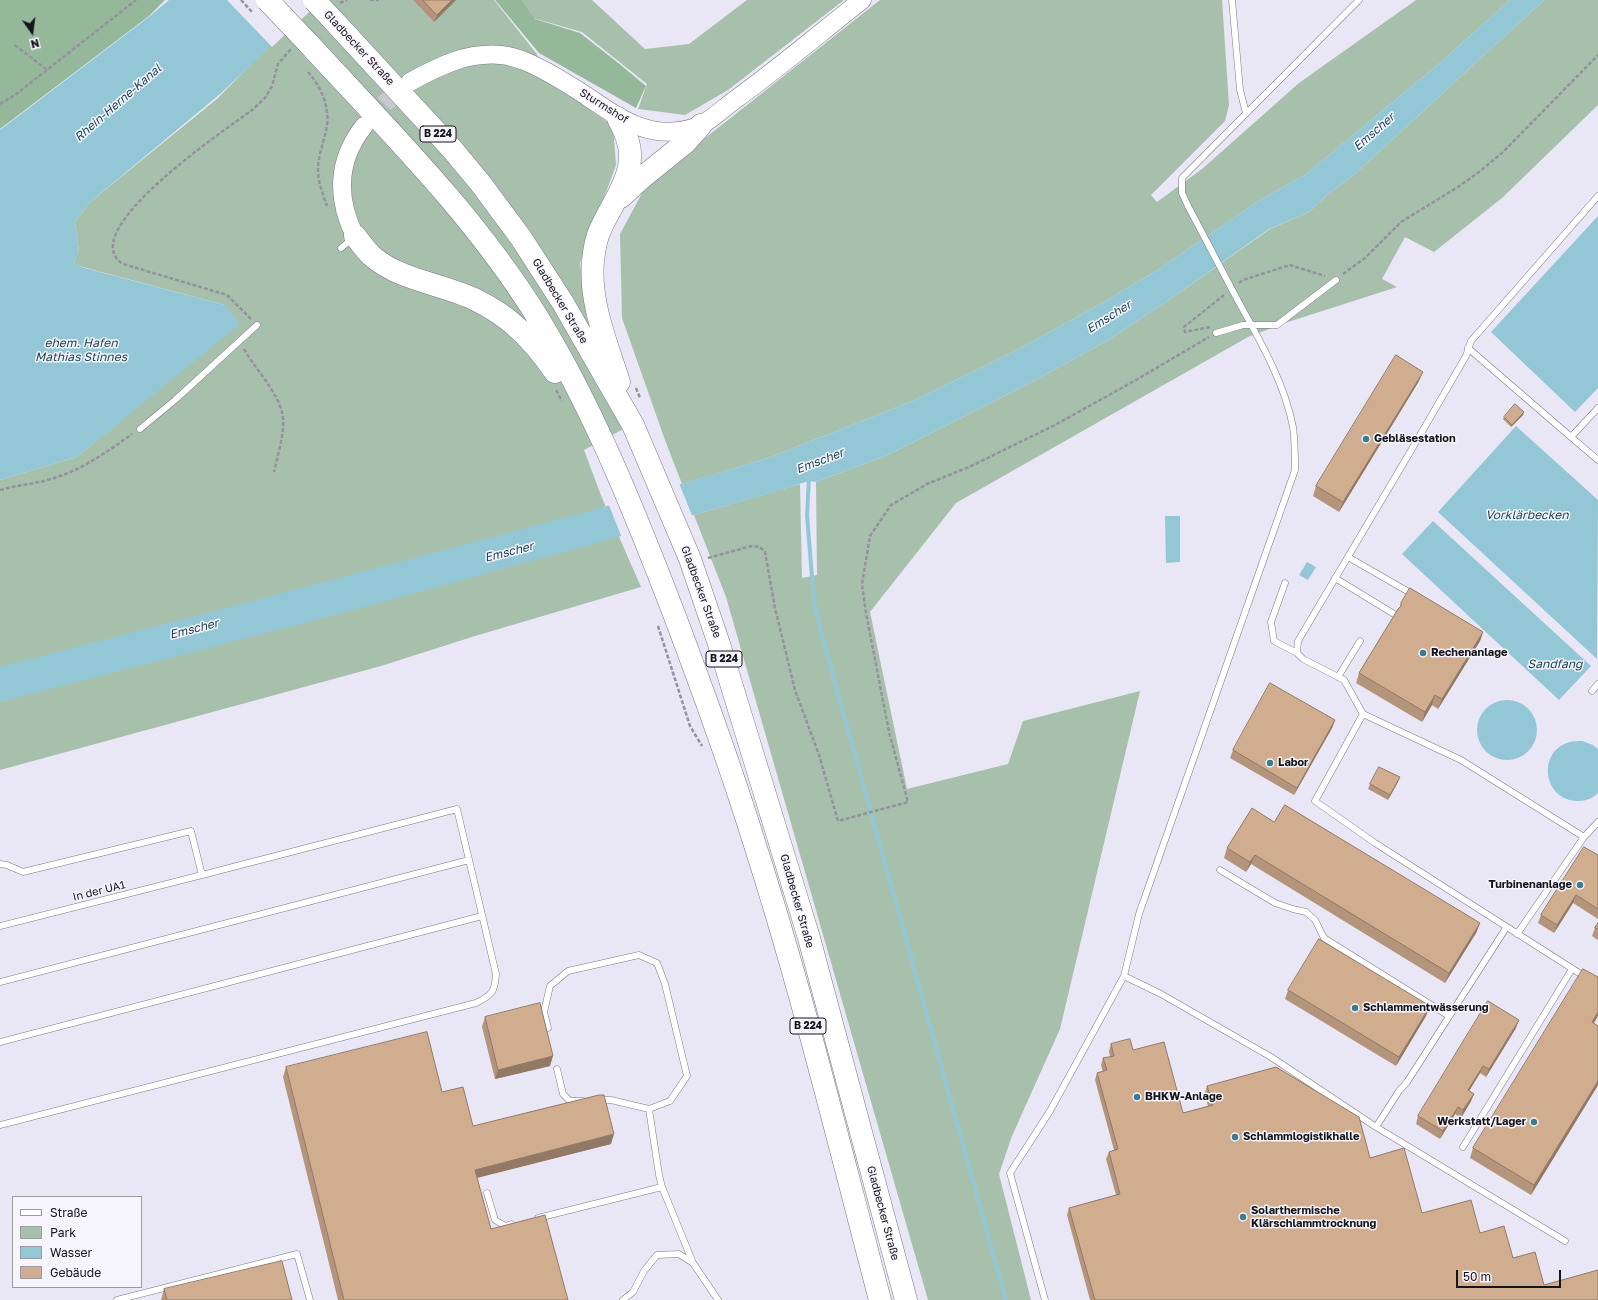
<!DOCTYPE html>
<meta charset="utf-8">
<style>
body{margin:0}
#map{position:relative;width:1598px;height:1300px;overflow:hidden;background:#e9e6f5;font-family:"Golos Text",sans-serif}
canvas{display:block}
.legend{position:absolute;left:12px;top:1196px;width:130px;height:92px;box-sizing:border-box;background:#f6f4fd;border:1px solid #9c9ba2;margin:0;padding:5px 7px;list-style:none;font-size:12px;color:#16151a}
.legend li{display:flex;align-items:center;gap:8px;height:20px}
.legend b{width:20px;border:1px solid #9c9ba2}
.north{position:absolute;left:12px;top:12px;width:40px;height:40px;-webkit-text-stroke:3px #f6f4fd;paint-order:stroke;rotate:166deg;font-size:11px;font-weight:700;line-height:16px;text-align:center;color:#16151a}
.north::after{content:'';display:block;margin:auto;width:14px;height:18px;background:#16151a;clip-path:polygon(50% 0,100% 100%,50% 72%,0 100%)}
.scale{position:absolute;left:1456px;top:1270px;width:105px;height:18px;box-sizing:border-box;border:2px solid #16151a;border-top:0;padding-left:5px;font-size:12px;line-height:14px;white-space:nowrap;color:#16151a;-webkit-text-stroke:3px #f6f4fd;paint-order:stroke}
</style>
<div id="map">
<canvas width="1598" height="1300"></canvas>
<ul class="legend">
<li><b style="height:5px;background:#fff"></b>Straße</li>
<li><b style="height:11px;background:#a7c0ab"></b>Park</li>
<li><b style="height:11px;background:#94c7d6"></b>Wasser</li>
<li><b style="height:11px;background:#d1ad90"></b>Gebäude</li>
</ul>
<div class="north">N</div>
<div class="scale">50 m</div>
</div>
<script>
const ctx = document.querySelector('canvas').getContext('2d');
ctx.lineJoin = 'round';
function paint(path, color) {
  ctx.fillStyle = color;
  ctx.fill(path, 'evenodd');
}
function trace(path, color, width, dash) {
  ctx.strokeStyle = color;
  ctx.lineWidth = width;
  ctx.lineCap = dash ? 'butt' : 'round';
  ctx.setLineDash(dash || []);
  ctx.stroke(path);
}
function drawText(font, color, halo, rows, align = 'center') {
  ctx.font = font + ' "Golos Text",sans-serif';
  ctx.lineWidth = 3;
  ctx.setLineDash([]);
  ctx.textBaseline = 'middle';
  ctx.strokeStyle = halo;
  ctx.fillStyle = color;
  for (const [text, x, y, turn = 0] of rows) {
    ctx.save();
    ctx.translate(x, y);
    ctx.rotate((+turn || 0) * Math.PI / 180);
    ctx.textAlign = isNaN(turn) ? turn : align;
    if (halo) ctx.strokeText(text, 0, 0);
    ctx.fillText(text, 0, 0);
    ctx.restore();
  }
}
const green = new Path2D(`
 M320,0H494L536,53L557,85L613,126L616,165L580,263L587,319L629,426L584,450L602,498L641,587L475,636L381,666L0,770V480L77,457L112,428L225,305L75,265L74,261L79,251L75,222L89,203L218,98L263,52Z
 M520,0H592L645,49L689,44L747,0H844L728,90L685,115L638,109L647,84L582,32L533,18Z
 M880,0H1222L1229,105L1225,121L1151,195L1157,202L1202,169L1299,83L1416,0H1510L1441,62L1305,175L1263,198L1156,271L1088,311L1013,352L915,400L768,458L682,484L665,440L622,318L620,234L647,184Z
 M1544,0H1598V105L1502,198L1434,252L1405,237L1382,279L1397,287L1285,323L1248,337L956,503L870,612L907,789L1008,764L1023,721L1140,691L1060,1029L1012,1136L999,1174L1031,1300H928L726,597L694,515L800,484L802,578L817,575L816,482L888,455L1030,383L1107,341L1172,298L1270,229L1309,212L1325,197L1356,173Z`);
const forest = new Path2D(`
 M0,0H165L149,16L0,129Z
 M495,0H521L535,19L580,33L617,62L646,86L636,108L539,53Z`);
const water = new Path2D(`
 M169,0H320L220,94L89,203L75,222L79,251L74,263L81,267L225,305L240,324L77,457L0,480V130L150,16Z
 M1510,0H1544L1356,173L1325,197L1309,212L1269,229L1172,298L1107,341L1030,383L888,455L816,482L809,481L777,491L597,543L320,619L0,702V667L253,601L590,511L768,458L915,400L1013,352L1088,311L1156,271L1263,198L1305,175L1441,62Z
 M1598,216V388L1575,412L1491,332Z
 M1516,426L1598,500L1597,659L1438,512Z
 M1165,516H1180V562L1166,563Z
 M1433,521L1591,666L1559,700L1402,554Z
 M1307,562L1316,567L1308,580L1299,575Z
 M1477 730a30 30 0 1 1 60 0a30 30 0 1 1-60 0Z
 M1582,741L1593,745L1598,749V793C1593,798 1586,801 1579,801C1543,802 1536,751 1570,742C1574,741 1578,741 1582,741Z`);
const pier = new Path2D(`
 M227,0H322L272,47Z
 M679,483L693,518L622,538L608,503Z`);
const stream = new Path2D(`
 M809,477L807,515L814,602L824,643L1006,1300`);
const secondaryTunnel = new Path2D(`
 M366,124L385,103L410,82`);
const path = new Path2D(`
 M370,0H379
 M340,3L347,0
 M15,45L47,70
 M308,72C322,88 331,109 326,131C323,144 318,157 318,170C318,182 323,194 327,206
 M0,104L15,95L136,0
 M1343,274L1365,258L1401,222L1458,187L1479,172L1503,152L1598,55
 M1239,283L1243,280L1290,265L1325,276
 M251,319L227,295L123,264C72,232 228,128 252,110L265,98L272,86L278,64L291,49
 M1210,327L1185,332L1184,327L1224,295
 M244,349C257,373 286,398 283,427C282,442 277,458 274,472
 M636,388L640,398
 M556,390L562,401
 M0,490C17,485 35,484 51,479C82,470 107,452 132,434
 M708,558L751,546L760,547L765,552L775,608L795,690L819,755L838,821L908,802L889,732L866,613L862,584L870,536L891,505L927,484L969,467L1055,425L1136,380L1209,337
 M658,626L690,726L702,746`);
const lane = new Path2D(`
 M1232,0L1240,90L1246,113
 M1598,196L1471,341L1466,356L1409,454L1298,641L1297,653L1303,659L1344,680L1363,714L1315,801L1375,843L1598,985
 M1188,206L1182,193V178L1359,0
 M341,248L352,239
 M1237,299C1259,339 1284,381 1293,427C1295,441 1295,456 1295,470L1139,914L1124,976L1161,994L1271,1057L1376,1127
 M1216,333L1243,325H1277L1336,280
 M1468,348L1571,437
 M1598,408L1571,437L1598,460
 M140,429L175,400L257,325
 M1348,557L1414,595
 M1335,578L1394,614
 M1285,583L1271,622L1274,641L1297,653
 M1338,677L1360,641
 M1592,691L1598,684
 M1363,714L1461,760L1584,837
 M0,864L7,865L23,872L191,831L202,875
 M1220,870L1275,903L1293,909L1306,912L1315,920L1324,938L1449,1016
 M0,926L202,875L457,809L496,974C495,992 492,995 476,1003L0,1125
 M1506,928L1407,1082L1399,1091L1376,1127L1565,1241
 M1517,934L1584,837L1598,822
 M0,982L469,860
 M548,1028L544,1012L550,986L568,971L639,955L657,963L665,984L687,1076L670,1101L649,1109L659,1175L662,1187L693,1263L718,1300
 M0,1042L482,916
 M557,1069L563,1094L570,1101H583
 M598,1100H611L649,1109
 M1463,1147L1572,969
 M487,1193L495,1220L505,1226L511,1224
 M538,1218L662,1187
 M117,1300L297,1254L310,1300
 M623,1300L633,1292L644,1271L657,1255L679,1254L693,1263
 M1045,1300L1010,1173L1050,1111L1124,976`);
const secondary = new Path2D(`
 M410,82C439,66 467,52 501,55C519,57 534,65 549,73C561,80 573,87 585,95C622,120 653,143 699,126C709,122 726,106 736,99C779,68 820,33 862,0
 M355,236C336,198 337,160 364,126`);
const highway = new Path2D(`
 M332,19L452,149L481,184L521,238L563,303L633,425L690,559L719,644L809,938L906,1300
 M308,43C389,131 475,216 538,318C593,408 633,508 671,606C701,685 730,764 755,845C803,995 840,1148 880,1300
 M618,118C624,130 631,144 630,158C630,180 610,208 601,228C596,238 594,250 593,261C589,302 607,344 619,382
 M621,197L644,176L685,143L701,125
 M355,236C361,243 366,251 373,257C400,280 442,284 474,299C510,316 533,340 555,372`);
const pathBridge = new Path2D(`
 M241,0L253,13`);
const laneBridge = new Path2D(`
 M1188,206L1237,299`);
const highwayBridge = new Path2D(`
 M267,0L308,43
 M314,0L332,19`);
const wall = new Path2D(`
 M413,0H456L434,22Z
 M1419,381L1339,512L1313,496L1316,486Z
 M1523,415L1511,427L1503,419L1504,417Z
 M1401,603L1483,632L1480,641L1438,709L1432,705L1422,722L1356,683L1359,673L1400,608Z
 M1335,720L1332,728L1294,795L1230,758L1233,750Z
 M1398,782L1388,800L1368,789L1370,784Z
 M1274,822L1480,923L1476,933L1445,983L1251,864L1246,872L1224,858L1227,848Z
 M1598,855V919L1573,903L1554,933L1538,923L1541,915Z
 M1598,923V940L1592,936L1595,928Z
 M1288,990L1426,1016L1396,1066L1285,999Z
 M1598,1016L1594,1023L1598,1026V1085L1531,1195L1470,1158L1473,1148Z
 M485,1017L550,1066L495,1079L482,1027Z
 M1516,1028L1486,1077L1480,1073L1469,1091L1474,1094L1471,1101L1461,1118L1455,1114L1440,1139L1416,1124L1418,1116Z
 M1111,1044L1133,1050L1183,1113L1208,1106L1205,1093L1207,1086L1370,1158L1422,1213L1480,1233L1513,1258L1544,1285L1598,1300H1090L1067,1215L1069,1208L1116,1195L1106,1159L1109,1152L1114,1150L1095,1080L1097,1073L1103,1072L1101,1065L1103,1058L1110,1057L1109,1051Z
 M286,1067L442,1092L473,1126L611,1144L477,1178L491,1229L568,1300H338L283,1077Z
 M164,1289L292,1300H161Z`);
const shadedWall = new Path2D(`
 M452,0H456L434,22L437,15Z
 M1423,372L1419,381L1339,512L1343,502Z
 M1524,412L1523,415L1511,427L1512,425Z
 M1483,632L1480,641L1438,709L1442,699Z
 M1435,695L1432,705L1422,722L1425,712Z
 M1335,720L1332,728L1294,795L1297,788Z
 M1400,777L1398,782L1388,800L1390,795Z
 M1255,855L1251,864L1246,872L1250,862Z
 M1576,895L1573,903L1554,933L1557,925Z
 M1480,923L1476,933L1445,983L1449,973Z
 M1430,1006L1426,1016L1396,1066L1399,1057Z
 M1598,1012V1016L1588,1032L1592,1022Z
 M1519,1020L1516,1028L1486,1077L1489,1069Z
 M553,1056L550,1066L495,1079L498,1070Z
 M1483,1066L1480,1073L1465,1098L1468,1090Z
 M1598,1081V1085L1531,1195L1534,1185Z
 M1474,1094L1471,1101L1461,1118L1463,1110Z
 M1458,1107L1455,1114L1440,1139L1443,1131Z
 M614,1134L611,1144L472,1179L475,1170Z`);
const building = new Path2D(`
 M423,0H452L437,15Z
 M1396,355L1423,372L1343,502L1316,486Z
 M1515,404L1524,412L1512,425L1504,417Z
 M1410,588L1483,632L1442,699L1435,695L1425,712L1359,673L1398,609L1401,606V603Z
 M1270,683L1335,720L1297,788L1233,750Z
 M1379,767L1400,777L1390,795L1370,784Z
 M1285,805L1480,923L1449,973L1255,855L1250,862L1227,848L1252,808L1274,822Z
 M1584,847L1598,855V909L1576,895L1557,925L1541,915Z
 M1598,923V929L1595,928Z
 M1319,939L1430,1006L1399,1057L1288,990Z
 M1583,969L1598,977V1012L1592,1022L1598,1026V1081L1534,1185L1473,1148Z
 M1488,1001L1519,1020L1489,1069L1483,1066L1468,1090L1474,1094L1463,1110L1458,1107L1443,1131L1418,1116Z
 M540,1003L553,1056L498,1070L485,1017Z
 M427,1032L442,1092L463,1087L473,1126L599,1095H604L614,1134L475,1170L491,1229L545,1215L568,1300H344L286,1067Z
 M1130,1039L1133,1050L1164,1042L1183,1113L1213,1105L1207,1086L1276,1067L1359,1117L1370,1158L1404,1148L1422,1213L1471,1200L1480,1233L1504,1226L1513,1258L1535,1252L1544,1285L1598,1270V1300H1095L1069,1208L1120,1194L1109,1152L1118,1149L1097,1073L1107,1070L1103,1058L1114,1056L1111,1044Z
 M282,1261L292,1300H167L164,1289Z`);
const markers = [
 [1366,439,4,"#3b7c8e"],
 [1423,653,4,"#3b7c8e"],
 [1270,763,4,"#3b7c8e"],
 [1580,885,4,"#3b7c8e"],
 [1355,1008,4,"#3b7c8e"],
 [1137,1097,4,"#3b7c8e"],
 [1534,1122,4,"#3b7c8e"],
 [1235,1137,4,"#3b7c8e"],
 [1243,1217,4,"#3b7c8e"]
];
const shields = [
 [438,134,36],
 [724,659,36],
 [808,1026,36]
];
const shieldNames = [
 ["B 224",438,134],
 ["B 224",724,659],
 ["B 224",808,1026]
];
const streetNames = [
 ["Gladbecker Straße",359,48,47],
 ["Sturmshof",604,106,32],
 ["Gladbecker Straße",560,301,59],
 ["Gladbecker Straße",701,592,70],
 ["In der UA1",99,891,-14],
 ["Gladbecker Straße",797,901,74],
 ["Gladbecker Straße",883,1213,75]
];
const poiNames = [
 ["Gebläsestation",1374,439],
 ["Rechenanlage",1431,653],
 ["Labor",1278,763],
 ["Turbinenanlage",1572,885,"right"],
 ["Schlammentwässerung",1363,1008],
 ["BHKW-Anlage",1145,1097],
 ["Werkstatt/Lager",1526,1122,"right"],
 ["Schlammlogistikhalle",1243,1137],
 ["Solarthermische",1251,1211],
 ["Klärschlammtrocknung",1251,1224]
];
const waterNames = [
 ["Rhein-Herne-Kanal",118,103,-41],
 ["Emscher",1374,132,-41],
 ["Emscher",1109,317,-32],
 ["ehem. Hafen",81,343],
 ["Mathias Stinnes",81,357],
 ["Emscher",820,461,-21],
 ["Vorklärbecken",1527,515],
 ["Emscher",509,552,-14],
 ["Emscher",194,629,-14],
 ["Sandfang",1555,664]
];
paint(green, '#a7c0ab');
paint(forest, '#95b89a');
paint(water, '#94c7d6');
paint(pier, '#e9e6f5');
trace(stream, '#94c7d6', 4);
trace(secondaryTunnel, '#c9c7d4', 18, [18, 9]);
trace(lane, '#7b7886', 7);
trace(secondary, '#7b7886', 19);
trace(highway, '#7b7886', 23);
trace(path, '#94929d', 2.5, [4, 2]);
trace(lane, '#fff', 6);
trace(secondary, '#fff', 18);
trace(highway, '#fff', 22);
trace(laneBridge, '#7b7886', 7, []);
trace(highwayBridge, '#7b7886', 23, []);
trace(pathBridge, '#94929d', 2.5, [4, 2]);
trace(laneBridge, '#fff', 6);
trace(highwayBridge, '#fff', 22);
paint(wall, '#b4957c');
paint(shadedWall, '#927965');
paint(building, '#d1ad90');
trace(building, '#927965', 1);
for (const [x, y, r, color] of markers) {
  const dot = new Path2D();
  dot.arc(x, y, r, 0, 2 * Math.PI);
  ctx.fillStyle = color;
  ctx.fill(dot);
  trace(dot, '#f6f4fd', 1.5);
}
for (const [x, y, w] of shields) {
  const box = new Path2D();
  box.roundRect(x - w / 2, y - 8, w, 16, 3);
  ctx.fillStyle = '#f6f4fd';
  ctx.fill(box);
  trace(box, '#16151a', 1);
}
drawText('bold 10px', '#16151a', null, shieldNames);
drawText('11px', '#16151a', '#f6f4fd', streetNames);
drawText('bold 11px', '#16151a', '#f6f4fd', poiNames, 'left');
drawText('italic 12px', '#194752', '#f6f4fd', waterNames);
</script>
